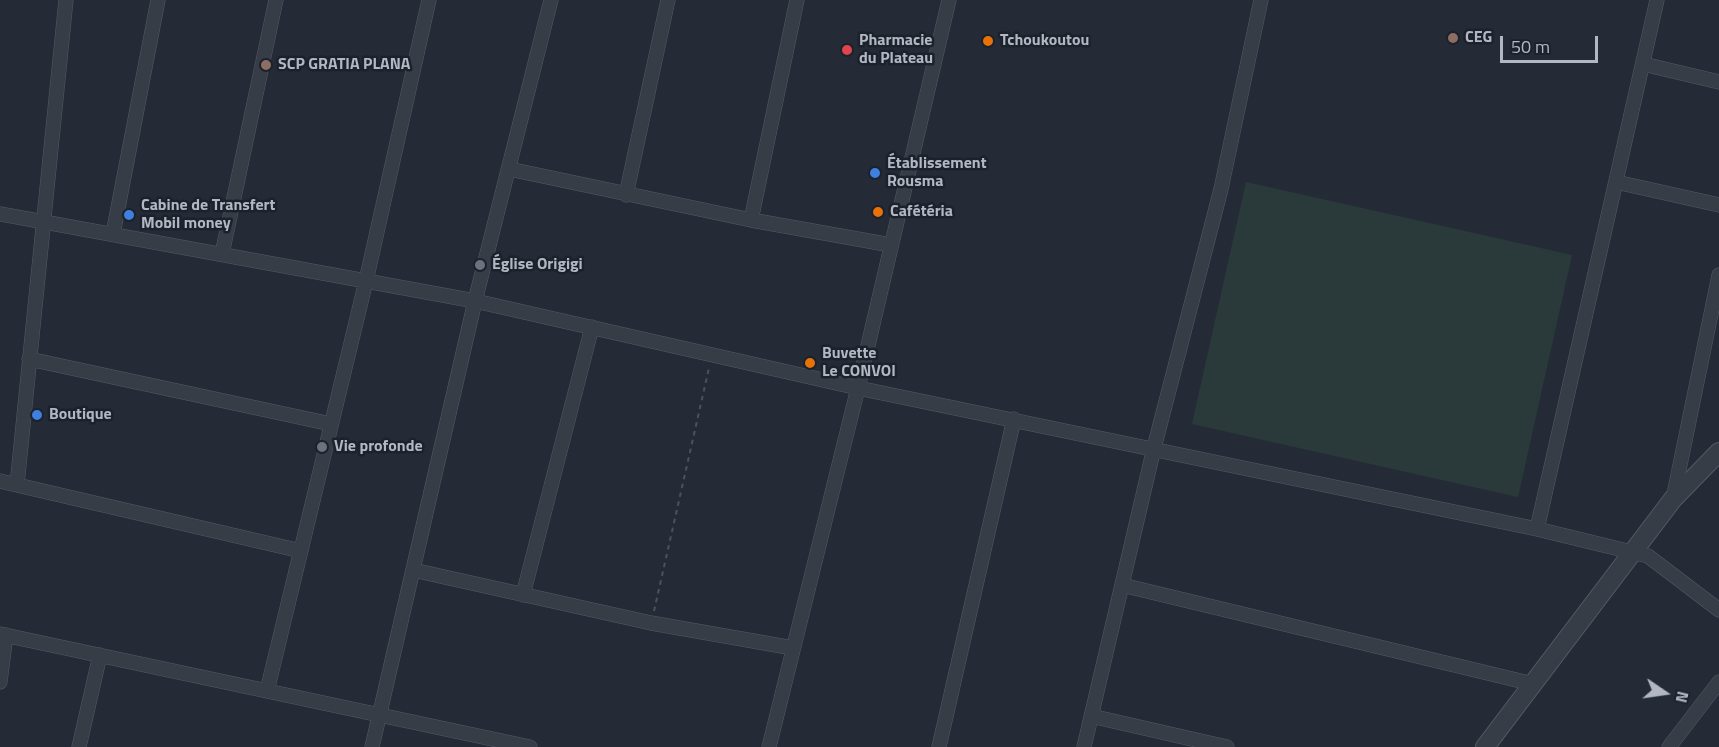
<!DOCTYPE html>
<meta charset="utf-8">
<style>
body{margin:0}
#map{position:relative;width:1719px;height:747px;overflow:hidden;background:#242b36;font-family:"Titillium Web",sans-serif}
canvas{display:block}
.north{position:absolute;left:1635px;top:663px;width:60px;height:60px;-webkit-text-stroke:4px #1c222b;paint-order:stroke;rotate:103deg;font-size:16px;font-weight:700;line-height:24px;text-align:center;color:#b2b7c3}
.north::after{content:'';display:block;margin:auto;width:21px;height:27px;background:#b2b7c3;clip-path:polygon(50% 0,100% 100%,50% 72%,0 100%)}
.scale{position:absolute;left:1500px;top:36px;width:98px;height:27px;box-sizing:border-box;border:3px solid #b2b7c3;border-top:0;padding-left:8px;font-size:18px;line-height:21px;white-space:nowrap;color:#b2b7c3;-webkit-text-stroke:4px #1c222b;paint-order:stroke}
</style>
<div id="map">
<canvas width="1719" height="747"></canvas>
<div class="north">N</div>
<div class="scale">50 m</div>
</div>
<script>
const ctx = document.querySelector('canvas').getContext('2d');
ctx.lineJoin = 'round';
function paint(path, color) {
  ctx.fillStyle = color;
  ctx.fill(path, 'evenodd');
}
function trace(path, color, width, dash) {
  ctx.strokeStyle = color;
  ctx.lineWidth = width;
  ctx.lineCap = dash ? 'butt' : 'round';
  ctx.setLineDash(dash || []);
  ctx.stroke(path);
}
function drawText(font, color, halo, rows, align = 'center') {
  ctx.font = font + ' "Titillium Web",sans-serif';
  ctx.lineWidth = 5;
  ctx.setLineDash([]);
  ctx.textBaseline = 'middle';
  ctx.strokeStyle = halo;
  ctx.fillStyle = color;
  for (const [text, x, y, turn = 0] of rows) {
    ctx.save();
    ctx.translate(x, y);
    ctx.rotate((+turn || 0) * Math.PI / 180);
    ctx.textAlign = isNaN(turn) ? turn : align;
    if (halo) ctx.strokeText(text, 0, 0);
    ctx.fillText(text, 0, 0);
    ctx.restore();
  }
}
const green = new Path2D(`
 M1246,182L1572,255L1518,497L1192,424Z`);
const path = new Path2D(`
 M654,611L709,368`);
const minor = new Path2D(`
 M1643,64L1719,82
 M509,169L751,220L891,245
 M1616,182L1719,205
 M626,195L668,0
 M0,214L475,301L858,388L1537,529L1648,556L1719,610
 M751,220L797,0
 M113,234L158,0
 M222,254L276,0
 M29,359L331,424
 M0,481L301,551
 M17,485L66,0
 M1673,499L1719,275
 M1537,529L1657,0
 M413,570L651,623L793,648
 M1122,585L1533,684
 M523,595L592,327
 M0,634L530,747
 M0,682L6,635
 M267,691L366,281L429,0
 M1091,716L1227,747
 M79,747L100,655
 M372,747L475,301L551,0
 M769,747L858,388L949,0
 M939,747L1014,419
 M1084,747L1154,448L1221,189L1261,0
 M1669,747L1719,682`);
const tertiary = new Path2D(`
 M1485,747L1673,499L1719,452`);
const markers = [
 [1453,38,6,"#8d6e63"],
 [988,41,6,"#e8710a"],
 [847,50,6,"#e0444e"],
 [266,65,6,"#8d6e63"],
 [875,173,6,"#3f7fe0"],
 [878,212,6,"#e8710a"],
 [129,215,6,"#3f7fe0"],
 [480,265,6,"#6b7280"],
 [810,363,6,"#e8710a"],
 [37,415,6,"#3f7fe0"],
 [322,447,6,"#6b7280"]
];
const poiNames = [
 ["CEG",1465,38],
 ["Pharmacie",859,41],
 ["du Plateau",859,59],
 ["Tchoukoutou",1000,41],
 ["SCP GRATIA PLANA",278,65],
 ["Établissement",887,164],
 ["Rousma",887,182],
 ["Cabine de Transfert",141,206],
 ["Mobil money",141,224],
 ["Cafétéria",890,212],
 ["Église Origigi",492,265],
 ["Buvette",822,354],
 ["Le CONVOI",822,372],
 ["Boutique",49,415],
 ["Vie profonde",334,447]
];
paint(green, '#2a3a3b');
trace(minor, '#555a65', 15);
trace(tertiary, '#555a65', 20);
trace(path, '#475559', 2, [4.5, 4.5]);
trace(minor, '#373d47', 14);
trace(tertiary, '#373d47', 18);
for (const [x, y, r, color] of markers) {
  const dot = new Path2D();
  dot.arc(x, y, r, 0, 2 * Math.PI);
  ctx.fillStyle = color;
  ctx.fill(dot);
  trace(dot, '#1c222b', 2);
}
drawText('bold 16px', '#b2b7c3', '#1c222b', poiNames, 'left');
</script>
